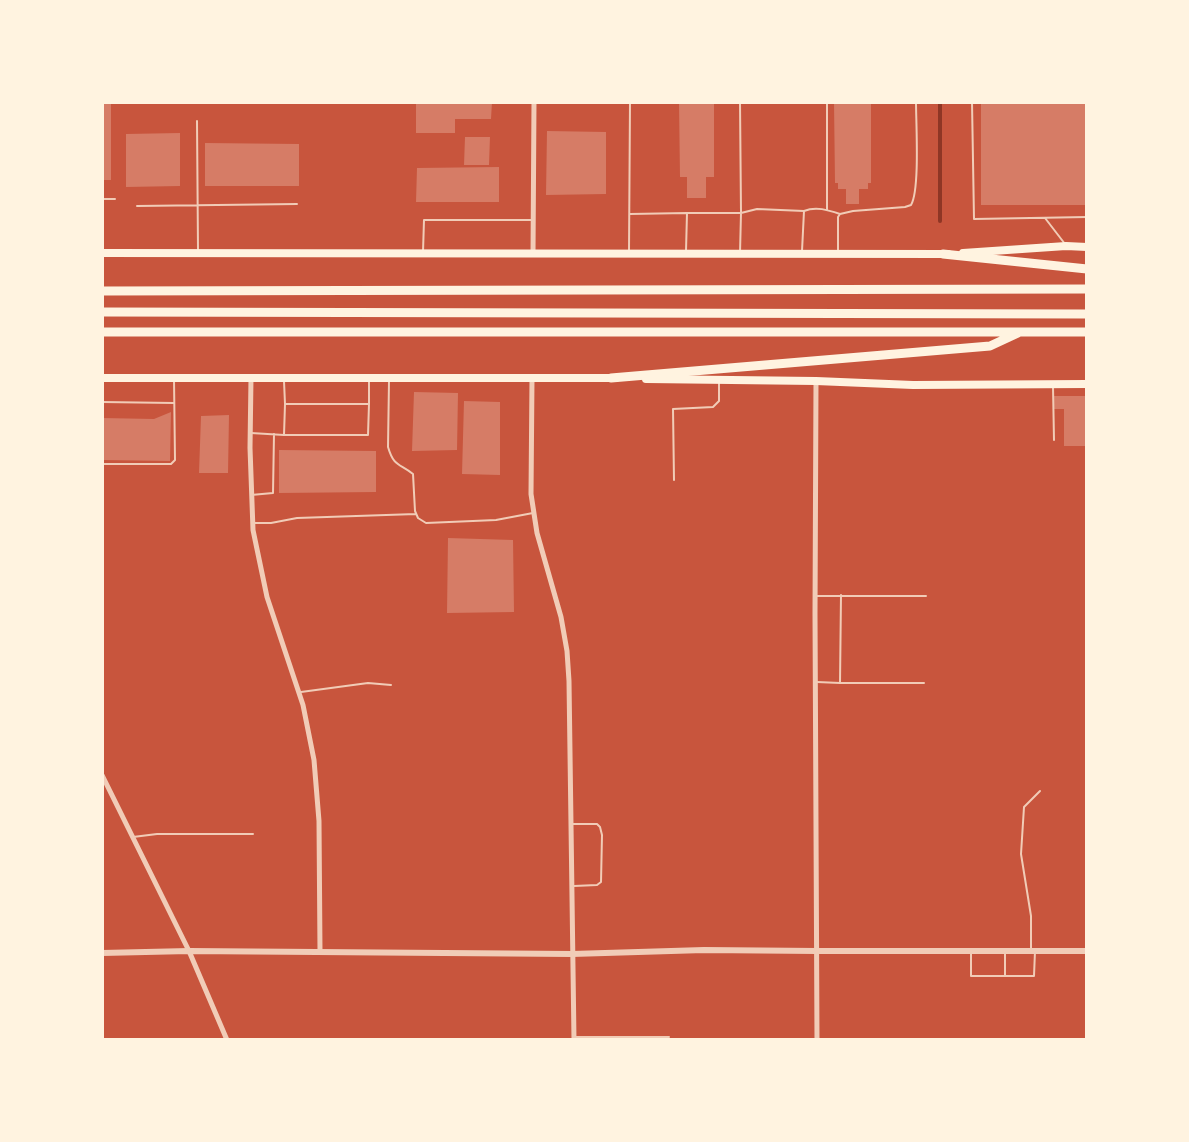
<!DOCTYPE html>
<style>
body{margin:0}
#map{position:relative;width:1189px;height:1142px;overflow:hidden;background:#c8553d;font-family:Arial,sans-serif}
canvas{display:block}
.frame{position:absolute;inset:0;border:104px solid #fff3e0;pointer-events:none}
</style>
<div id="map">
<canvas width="1189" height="1142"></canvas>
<div class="frame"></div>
</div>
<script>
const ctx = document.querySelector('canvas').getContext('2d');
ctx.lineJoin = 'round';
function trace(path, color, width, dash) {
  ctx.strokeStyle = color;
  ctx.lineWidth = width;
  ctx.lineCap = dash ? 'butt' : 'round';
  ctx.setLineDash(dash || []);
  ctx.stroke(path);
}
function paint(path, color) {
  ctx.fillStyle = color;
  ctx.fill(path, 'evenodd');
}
const stream = new Path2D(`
 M940,102V221`);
const building = new Path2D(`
 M102,102H111V180H102Z
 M416,102H492L491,119H455V133H416Z
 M679,102H714V177H706V198H687V177H680Z
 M834,102H871V183H868V189H859V204H846V189H838V183H835Z
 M981,102H1087V205H981Z
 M547,131L606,132V194L546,195Z
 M180,133V186L126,187V134Z
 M465,137H490L489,165H464Z
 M205,143L299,144V186H205Z
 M499,167V202H416L417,168Z
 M414,392L458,393L457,450L412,451Z
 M1054,396H1087V446H1064V409H1054Z
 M464,401L500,402V475L462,474Z
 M171,412L170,461L102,460V418L154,419Z
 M229,415L228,473H199L201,416Z
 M279,450L376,451V492L279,493Z
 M448,538L513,540L514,612L447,613Z`);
const service = new Path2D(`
 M740,102L741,213L757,209L804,211
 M827,102V210
 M972,102L974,219L1087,217
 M197,121L198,250
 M102,199H115
 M137,206L297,204
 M630,214L687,213
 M1045,218L1065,244
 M629,251L630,102
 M686,251L687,213H741L740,253
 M802,251L804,211C816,206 828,210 840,214
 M838,251V217L840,214L853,211L905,207L911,205C920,190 916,123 916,102
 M423,252L424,220H531
 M284,381L285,404H369V381
 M389,381L388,447C394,467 399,463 413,474L415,511L418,518L426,523L496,520L533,513
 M1053,387L1054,440
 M102,402L174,403
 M285,404L284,435H368L369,404
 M251,433L284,435
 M102,464H171L175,460L174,379
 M674,480L673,409L713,407L719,401V382
 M251,495L273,493L274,434
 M255,523H271L297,518L416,514
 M815,596H926
 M817,682L840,683L841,595
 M840,683H924
 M301,692L368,683L391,685
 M573,824H597L600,827L602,835L601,882L597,885L574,886
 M133,837L157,834H253
 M1031,949V916L1021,854L1024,807L1040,791
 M971,954V976H1034L1035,951
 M1005,976V951
 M574,1037H669`);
const minor = new Path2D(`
 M533,254L534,102
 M251,378L250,448L253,530L267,597L303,705L314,760L319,821L320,952
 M532,379L531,494L537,533L561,617L567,651L569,681L574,1040
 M816,381L815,613L817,1040
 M102,775L189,951L227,1040`);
const tertiary = new Path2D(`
 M102,953L189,951L572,954L704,950L817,951H1087`);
const secondary = new Path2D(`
 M102,253L948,254
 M963,253L1066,246L1087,247
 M102,378H616
 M646,379L816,381L913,385L1087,384`);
const motorway = new Path2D(`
 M943,254L1087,269
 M102,291L1087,289
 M102,312L1087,314
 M102,332H1087
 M611,378L990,346L1018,333`);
trace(stream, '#8f3625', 4);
paint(building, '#d67c66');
trace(service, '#f1ccb7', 2);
trace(minor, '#f1ccb7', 5);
trace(tertiary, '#f1ccb7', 6);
trace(secondary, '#fff3e0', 8);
trace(motorway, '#fff3e0', 9);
</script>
